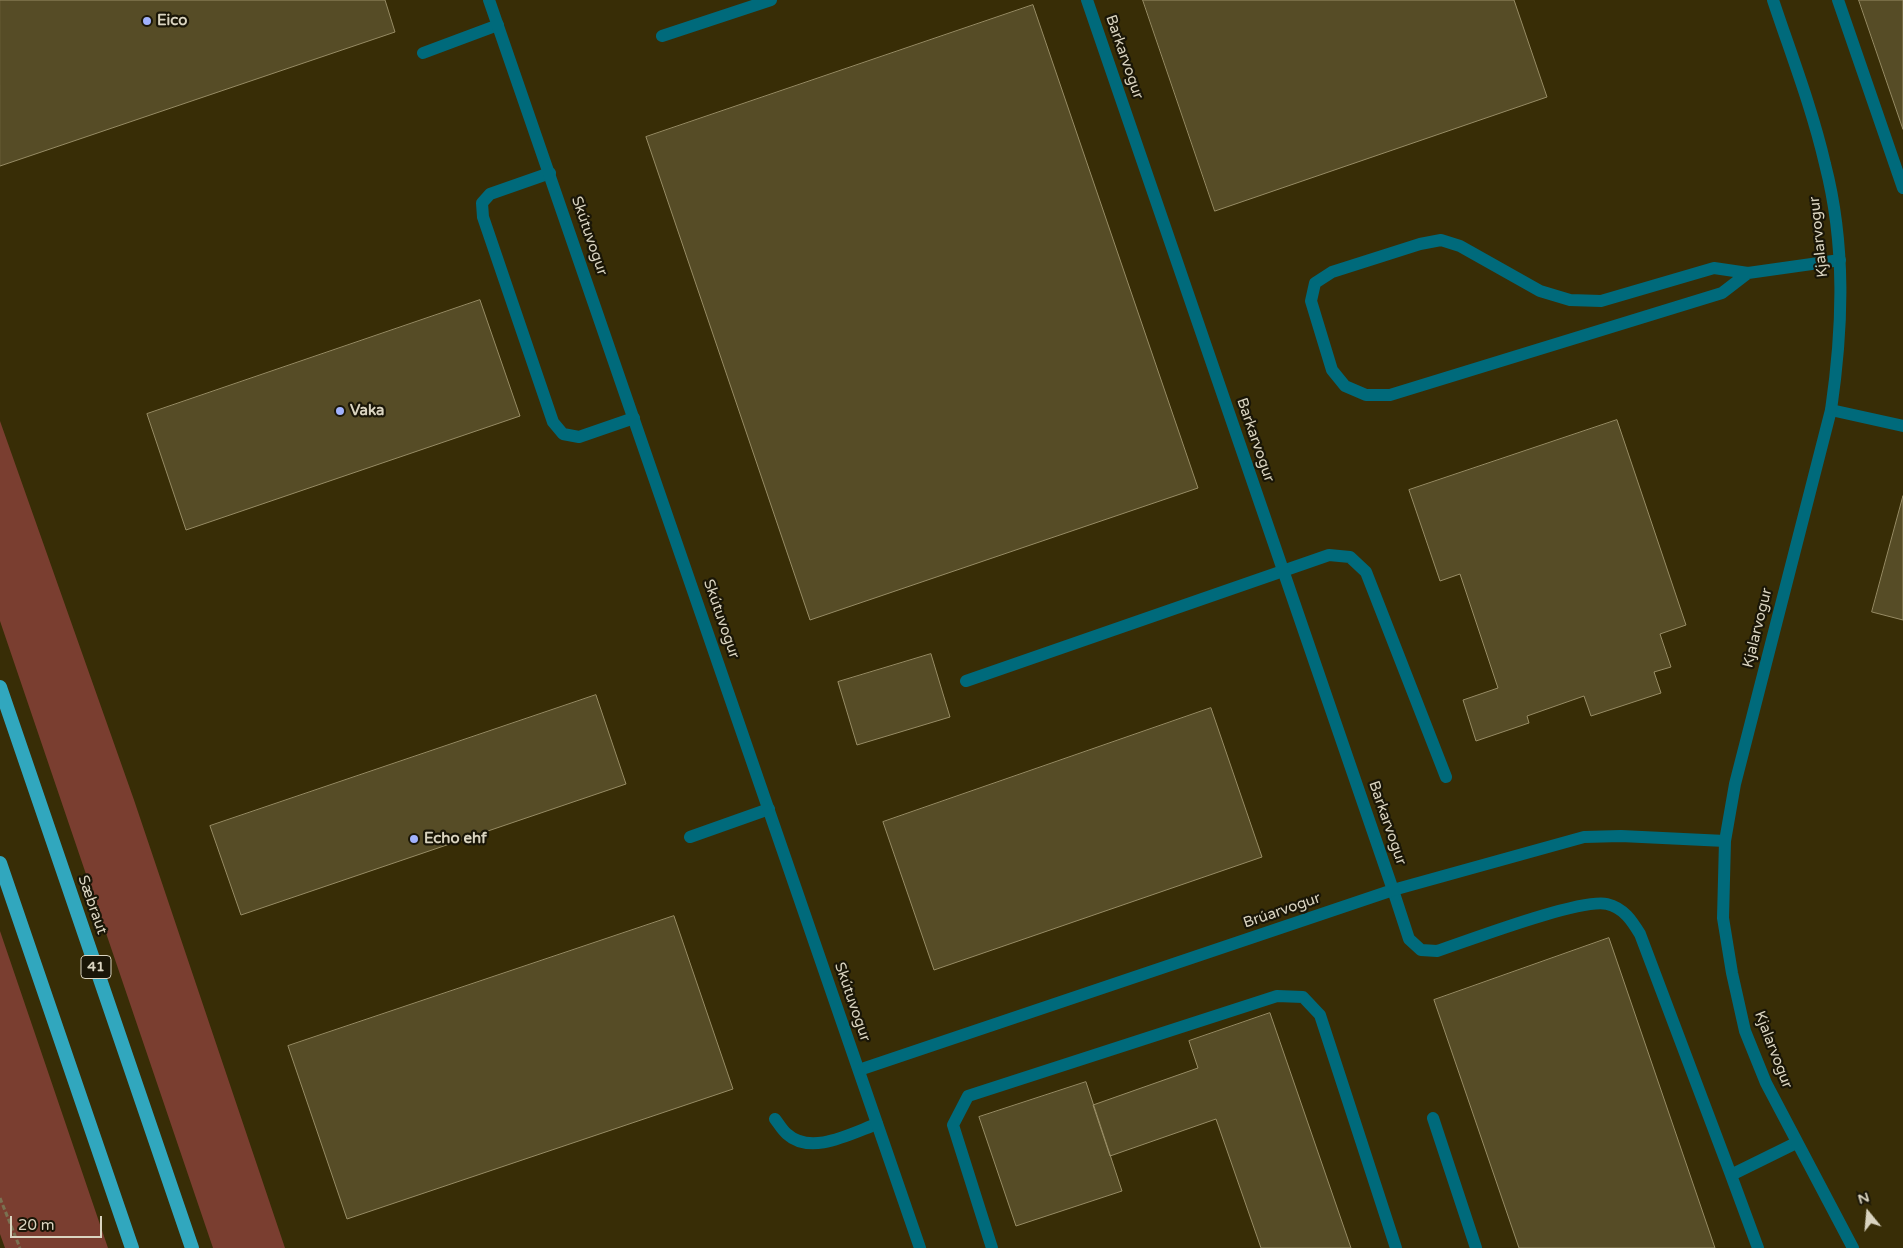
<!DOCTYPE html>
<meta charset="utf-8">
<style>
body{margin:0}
#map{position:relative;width:1903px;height:1248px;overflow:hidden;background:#382d06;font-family:"Varela Round",sans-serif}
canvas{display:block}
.north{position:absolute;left:1843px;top:1188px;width:50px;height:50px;-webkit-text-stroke:4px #1a1607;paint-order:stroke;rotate:343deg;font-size:14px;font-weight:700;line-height:20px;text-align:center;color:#dad4c0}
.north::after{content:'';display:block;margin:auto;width:18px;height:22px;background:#dad4c0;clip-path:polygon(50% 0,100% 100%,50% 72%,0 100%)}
.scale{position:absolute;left:10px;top:1216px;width:92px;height:22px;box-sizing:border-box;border:2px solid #dad4c0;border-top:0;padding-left:6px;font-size:15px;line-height:18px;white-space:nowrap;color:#dad4c0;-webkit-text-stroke:4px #1a1607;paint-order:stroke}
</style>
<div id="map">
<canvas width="1903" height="1248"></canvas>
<div class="north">N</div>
<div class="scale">20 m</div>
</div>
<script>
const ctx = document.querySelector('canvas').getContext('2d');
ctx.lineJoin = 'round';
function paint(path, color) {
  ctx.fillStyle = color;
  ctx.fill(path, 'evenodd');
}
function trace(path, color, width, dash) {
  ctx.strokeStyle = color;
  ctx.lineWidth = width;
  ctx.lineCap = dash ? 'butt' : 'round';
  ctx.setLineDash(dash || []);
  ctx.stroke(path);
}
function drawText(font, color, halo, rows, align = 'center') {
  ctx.font = font + ' "Varela Round",sans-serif';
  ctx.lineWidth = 4.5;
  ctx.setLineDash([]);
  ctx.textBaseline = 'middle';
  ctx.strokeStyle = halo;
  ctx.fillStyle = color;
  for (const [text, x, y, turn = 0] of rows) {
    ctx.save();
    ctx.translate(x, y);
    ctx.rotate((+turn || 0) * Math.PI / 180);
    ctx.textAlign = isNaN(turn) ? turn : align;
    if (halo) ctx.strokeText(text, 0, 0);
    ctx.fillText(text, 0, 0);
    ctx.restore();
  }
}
const green = new Path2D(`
 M0,421L134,800L285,1248H213L0,621Z
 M0,931L108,1248H5L0,1234Z`);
const building = new Path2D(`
 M0,0H385L395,32L0,166Z
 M1143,0H1514L1547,97L1215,211Z
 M1859,0H1903V129Z
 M1033,5L1198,488L810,620L646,137Z
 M480,300L520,416L186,530L147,414Z
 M1617,420L1686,625L1660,634L1671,667L1654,672L1661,693L1591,716L1584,696L1527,716L1529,723L1476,741L1463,700L1498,688L1460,574L1440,581L1409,490Z
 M1903,496V620L1872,612Z
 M931,654L950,717L857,745L838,682Z
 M596,695L626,784L241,915L210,826Z
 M1211,708L1262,857L934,970L883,822Z
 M674,916L733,1089L347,1219L288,1046Z
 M1609,938L1715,1248H1519L1434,1000Z
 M1270,1013L1351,1248H1261L1216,1119L1110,1156L1093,1105L1198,1068L1189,1041Z
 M1086,1082L1122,1191L1016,1226L979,1117Z`);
const path = new Path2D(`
 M0,1198L20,1248`);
const service = new Path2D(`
 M1838,0L1903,188
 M662,36L771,0
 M423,53L498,25
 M550,173L490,194L482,203L483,217L553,422L563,434L579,437L634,418
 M1748,273L1722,293L1390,395H1366L1345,386L1332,370L1311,301L1315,283L1332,272L1420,244L1441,240L1460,246L1540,291L1570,300L1601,301L1714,268L1748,273L1840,260
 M1831,410L1903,426
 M966,681L1329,555L1350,557L1366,572L1446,777
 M690,837L769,809
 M1393,890L1409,939L1421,950L1437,951C1470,940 1580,898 1607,904C1624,908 1632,921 1640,934L1731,1175
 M1433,1118L1476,1248
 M775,1119C779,1124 782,1130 787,1134C811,1156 852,1133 877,1124
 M992,1248L953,1125L968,1096L1277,996L1303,997L1320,1015L1396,1248
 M1758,1248L1731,1175L1796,1143`);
const minor = new Path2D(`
 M489,0L920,1248
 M1087,0L1393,890
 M1773,0C1791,54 1812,108 1825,164C1846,245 1843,328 1831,410L1735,784L1725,841L1723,918L1732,973L1745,1031L1766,1083L1853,1248
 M859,1070L1393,890L1584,837L1621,836L1725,841`);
const trunk = new Path2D(`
 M0,687L192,1248
 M0,863L132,1248`);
const markers = [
 [147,21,5,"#a1b2fd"],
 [340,411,5,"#a1b2fd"],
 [414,839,5,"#a1b2fd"]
];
const shields = [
 [96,967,30]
];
const shieldNames = [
 ["41",96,967]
];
const poiNames = [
 ["Eico",157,21],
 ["Vaka",350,411],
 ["Echo ehf",424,839]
];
const streetNames = [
 ["Barkarvogur",1124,57,71],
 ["Skútuvogur",589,236,71],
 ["Kjalarvogur",1819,237,-96],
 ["Barkarvogur",1255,440,71],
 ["Skútuvogur",721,619,71],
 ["Kjalarvogur",1758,628,-76],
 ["Barkarvogur",1387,823,71],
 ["Sæbraut",92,905,71],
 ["Brúarvogur",1282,911,-19],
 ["Skútuvogur",852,1002,71],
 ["Kjalarvogur",1773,1050,69]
];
paint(green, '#7a3e30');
paint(building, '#564c26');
trace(building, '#978c65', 1);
trace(path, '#7a7151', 3, [5, 2.5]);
trace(service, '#006a7b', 12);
trace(minor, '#006a7b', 12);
trace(trunk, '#31a7be', 14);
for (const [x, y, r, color] of markers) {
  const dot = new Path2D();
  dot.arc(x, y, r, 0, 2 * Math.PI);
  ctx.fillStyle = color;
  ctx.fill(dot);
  trace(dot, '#1a1607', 2);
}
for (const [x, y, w] of shields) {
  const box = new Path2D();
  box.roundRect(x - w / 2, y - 11.5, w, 23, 4);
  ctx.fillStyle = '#1a1607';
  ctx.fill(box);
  trace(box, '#dad4c0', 1);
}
drawText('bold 14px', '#dad4c0', null, shieldNames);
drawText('bold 15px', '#dad4c0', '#1a1607', poiNames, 'left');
drawText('15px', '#dad4c0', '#1a1607', streetNames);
</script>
